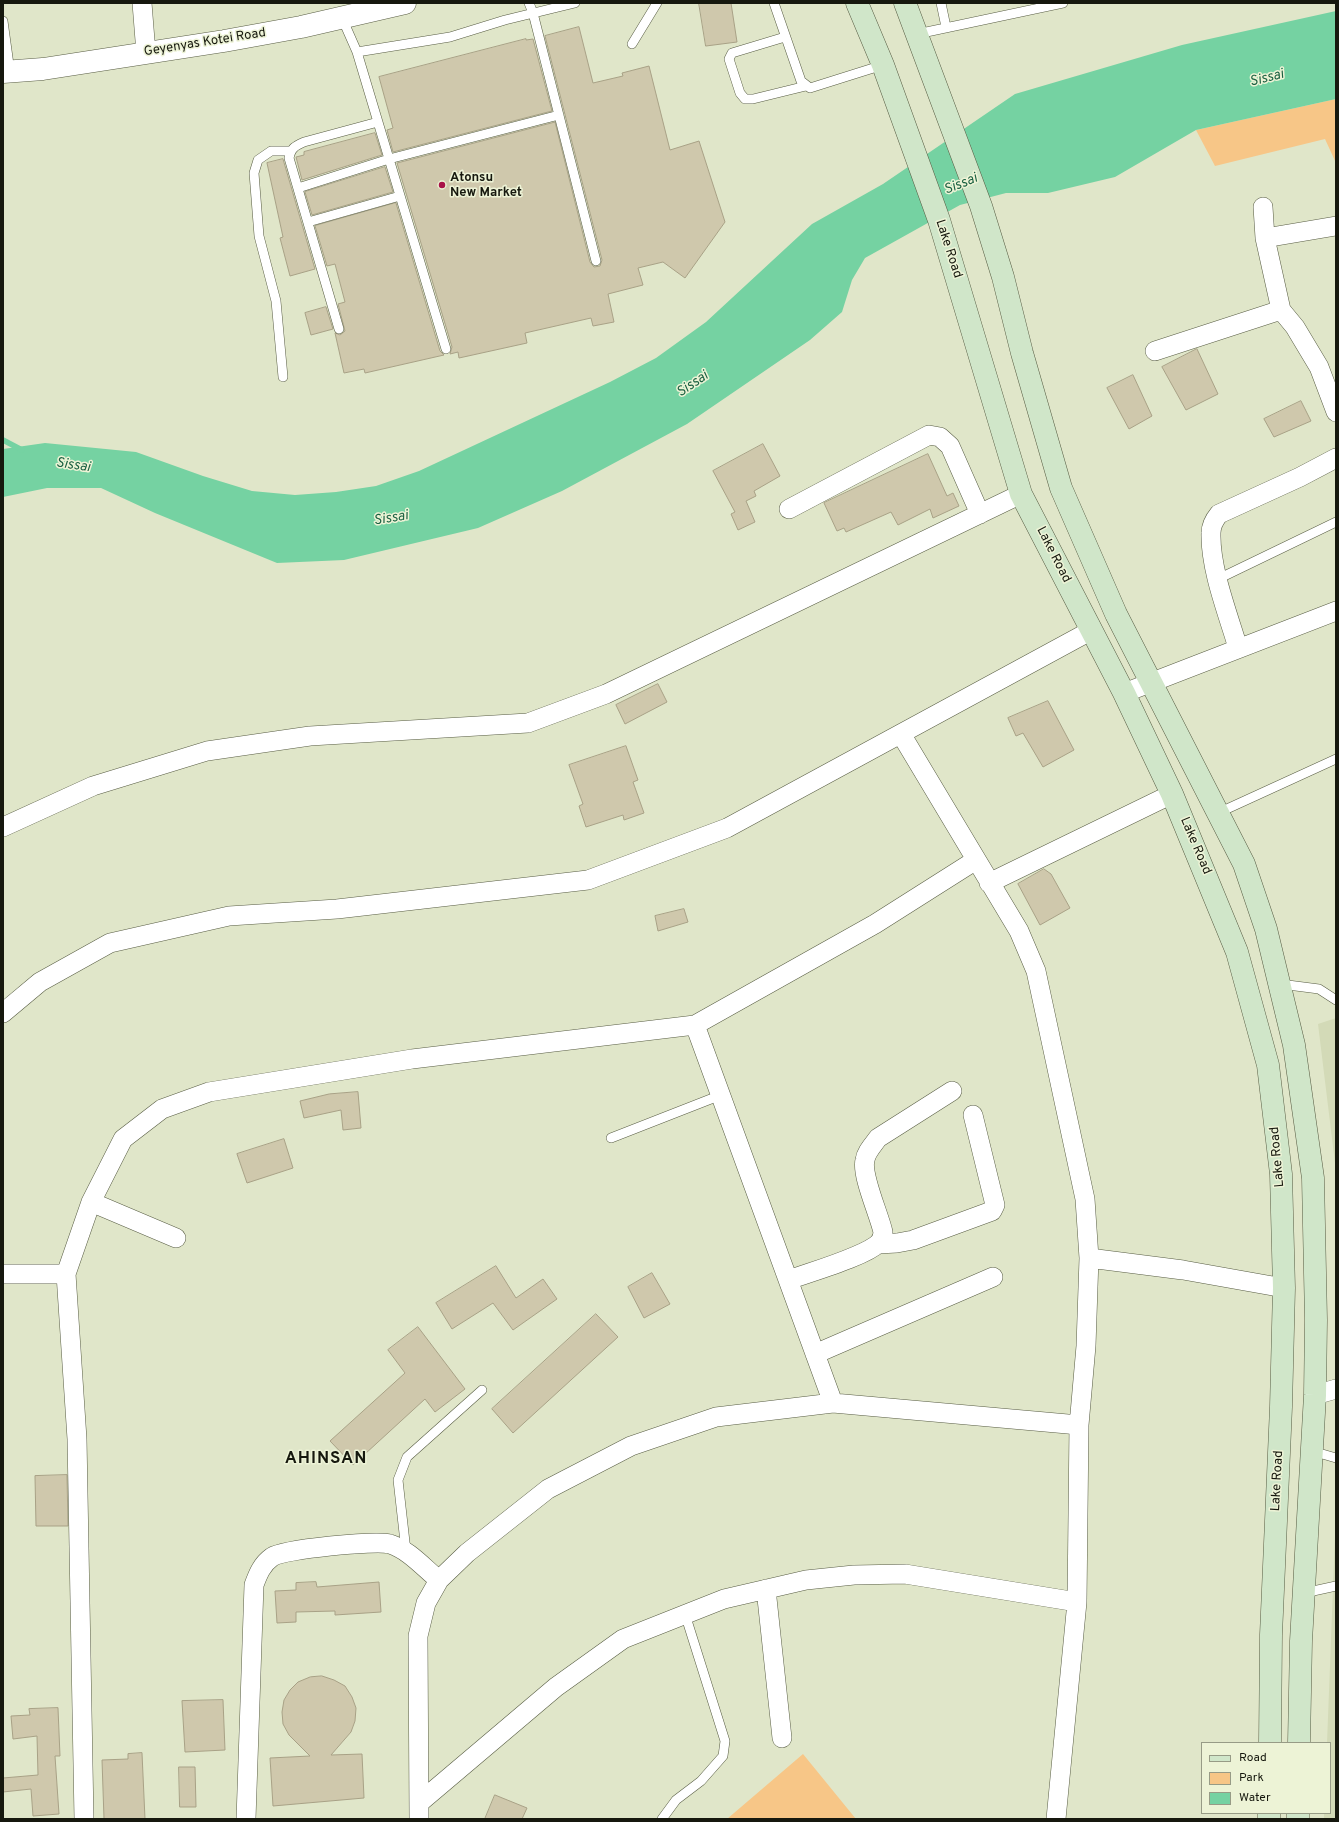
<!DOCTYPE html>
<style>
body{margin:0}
#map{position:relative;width:1339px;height:1822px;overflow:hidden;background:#e0e6c9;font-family:Overpass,sans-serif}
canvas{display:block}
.frame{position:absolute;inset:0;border:4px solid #16180e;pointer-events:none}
.legend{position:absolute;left:1201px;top:1742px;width:130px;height:72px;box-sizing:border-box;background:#edf3d6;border:1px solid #979b86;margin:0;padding:5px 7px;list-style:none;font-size:12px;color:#16180e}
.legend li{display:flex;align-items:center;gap:8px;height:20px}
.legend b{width:20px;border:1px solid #979b86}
</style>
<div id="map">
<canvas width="1339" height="1822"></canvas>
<div class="frame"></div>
<ul class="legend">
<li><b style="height:5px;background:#d0e6c9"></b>Road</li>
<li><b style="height:11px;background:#f7c687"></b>Park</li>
<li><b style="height:11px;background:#75d2a2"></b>Water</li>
</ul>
</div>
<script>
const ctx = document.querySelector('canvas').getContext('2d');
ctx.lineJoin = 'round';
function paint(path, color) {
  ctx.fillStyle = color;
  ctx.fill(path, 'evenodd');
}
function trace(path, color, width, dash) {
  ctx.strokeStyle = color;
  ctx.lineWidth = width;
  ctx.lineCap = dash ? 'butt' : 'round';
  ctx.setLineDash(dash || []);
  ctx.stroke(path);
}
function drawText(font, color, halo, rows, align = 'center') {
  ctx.font = font + ' Overpass,sans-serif';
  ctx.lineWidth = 3;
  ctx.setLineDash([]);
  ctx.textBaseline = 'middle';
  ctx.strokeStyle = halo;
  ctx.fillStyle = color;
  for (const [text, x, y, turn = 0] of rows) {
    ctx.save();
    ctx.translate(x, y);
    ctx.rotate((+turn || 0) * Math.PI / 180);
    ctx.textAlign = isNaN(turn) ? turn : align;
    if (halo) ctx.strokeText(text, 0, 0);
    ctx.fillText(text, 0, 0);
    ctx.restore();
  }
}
const built = new Path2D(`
 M1336,1018V1352L1335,1163L1318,1024Z
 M1336,1510V1819H1324V1813H1330V1743H1327Z`);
const green = new Path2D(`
 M1336,99V163L1325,139L1215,166L1196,130Z
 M803,1754L856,1819H727Z`);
const water = new Path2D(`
 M1336,11V99L1196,130L1115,177L1048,193H1006L960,205L865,258L852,280L842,312L810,340L687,424L562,491L478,528L344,560L277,563L155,513L101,488H47L3,497V449L45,443L136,452L203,476L252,491L295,495L336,492L376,486L419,471L610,382L656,358L706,322L812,224L883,184L1015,94L1182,45Z`);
const stream = new Path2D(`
 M3,440L22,450`);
const building = new Path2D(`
 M699,3H731L737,42L706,46Z
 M579,27L593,83L623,76L622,73L649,66L670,150L699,141L725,222L685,278L663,262L638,268L643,285L608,294L614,322L593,326L591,318L525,333L527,343L459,358L458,352L450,354L452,347L397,163L555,122L590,262L594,267L600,266L602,260L545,36Z
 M526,39V40L533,39L552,111L393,152L387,130L393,128L379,77Z
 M375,133L382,155L302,180L296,157L304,155V152Z
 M283,159L315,269L290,276L280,238L283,237L267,163Z
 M385,167L393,192L312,215L305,192Z
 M396,203L440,351L444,355L365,373L364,369L344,373L335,333L340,335L345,331L338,304L345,302L335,264L327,266L315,226Z
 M326,307L333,329L311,335L305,313Z
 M1197,349L1218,394L1186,410L1162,367Z
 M1133,375L1152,416L1129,429L1107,388Z
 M1301,401L1311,421L1274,437L1264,419Z
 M763,444L780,476L754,491L756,496L746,501L755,522L738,530L731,514L735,512L713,471Z
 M928,454L947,496L953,493L959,506L933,518L930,509L898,525L891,512L846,532L844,528L837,531L824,503Z
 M658,684L667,702L625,724L616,705Z
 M1048,701L1074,750L1043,767L1023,733L1016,736L1008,718Z
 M626,746L638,780L633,782L644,813L624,820L623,815L586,827L579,806L583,804L569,765Z
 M1044,869L1051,874L1070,908L1040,925L1018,884Z
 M684,909L688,922L658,931L655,916Z
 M358,1092L361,1128L343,1130L341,1110L304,1118L300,1101L329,1094Z
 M284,1139L293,1168L247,1183L237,1154Z
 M496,1266L516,1298L543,1279L557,1299L513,1330L493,1303L452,1329L436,1303Z
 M652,1273L670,1304L644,1318L628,1287Z
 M596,1314L618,1337L513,1433L492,1409Z
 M418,1327L465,1389L435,1412L425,1399L353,1465L330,1441L405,1373L388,1350Z
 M67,1475L68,1526H36L35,1476Z
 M316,1582L317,1587L379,1582L381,1612L335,1615V1611L296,1612V1622L277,1623L275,1591L296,1590V1583Z
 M322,1676L334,1680L345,1686L352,1697L356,1708L355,1721L351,1732L331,1755L362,1754L364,1798L273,1806L270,1758L310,1756L289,1735L283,1724L282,1712L284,1700L290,1690L298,1682L310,1677Z
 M223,1700L225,1750L185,1752L182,1701Z
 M58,1708L60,1756H55L59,1814L33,1816L31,1789L3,1792V1778L38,1775L37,1736L13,1739L11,1716L30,1715L29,1709Z
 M142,1753L145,1819H104L102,1760L128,1759V1754Z
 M179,1767H195L196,1807H180Z
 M495,1795L527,1808L522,1819H485Z`);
const service = new Path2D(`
 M529,3L533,13L596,261
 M774,3L801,81L810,88L883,65
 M941,3L946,27
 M342,18L357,52L446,349
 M3,21L10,72
 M917,34L1063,3
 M785,37L732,53L729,59L740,93L745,99H753L806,86
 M632,44L657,3
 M357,52L450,37L505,20L575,3
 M298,188L389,159L559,115
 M308,222L400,196
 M339,329L289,158C291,148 295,146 304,142L378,122
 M283,377L276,301L259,236L254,173L258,160L271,151H291
 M1218,579L1336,522
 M1218,813L1336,759
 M1280,984L1319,989L1336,1000
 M611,1138L721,1095
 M1312,1451L1336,1458
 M406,1551L398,1480L407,1457L482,1390
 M1304,1593L1336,1586
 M662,1819L676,1800L701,1781L723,1756L725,1741L685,1614`);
const minor = new Path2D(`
 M142,3L146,53
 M1263,207L1265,238L1281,310
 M1265,238L1336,226
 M1155,351L1281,310L1295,327L1319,367L1336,412
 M789,509L929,435L940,437L950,446L980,514
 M1238,648C1228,614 1210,569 1211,533C1211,526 1214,520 1219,514L1300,477L1336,458
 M1124,693L1336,611
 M901,734L1019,931L1036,971L1085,1199L1089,1258L1086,1346L1079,1425L1077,1602L1056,1819
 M3,827L93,786L207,751L310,736L528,723L606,694L1021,494
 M989,883L1172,794
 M3,1013L40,982L110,943L229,916L337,909L588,880L727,828L1092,630
 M91,1202L176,1238
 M878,1244L897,1243L913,1240L992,1211L995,1205L973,1115
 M1089,1258L1183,1270L1284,1288
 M3,1274H66
 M789,1280C810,1272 864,1257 879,1243C882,1239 883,1237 883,1232C879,1214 861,1175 865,1160C866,1152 873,1145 878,1138L952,1091
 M815,1354L993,1277
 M1315,1395L1336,1389
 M833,1403L695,1025L875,924L976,860
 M766,1589L782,1738
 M419,1803L556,1687L623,1639L724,1599L806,1580L854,1575L905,1574L1077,1602
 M84,1819L77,1439L66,1274L91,1202L123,1139L162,1109L209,1092L412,1059L695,1025
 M246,1819L254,1585C258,1574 262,1564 272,1557C284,1549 376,1540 390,1544C409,1550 424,1568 439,1580
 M419,1819L418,1636L426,1603L439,1580L467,1553L548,1489L631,1446L716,1417L833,1403L1079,1425`);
const tertiary = new Path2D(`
 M3,72L43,69L224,41L301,27L405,3`);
const secondary = new Path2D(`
 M857,3L883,65L939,220L1021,494L1124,693L1172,794L1237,952L1268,1065L1281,1174L1284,1288L1281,1407L1271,1635L1270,1743
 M905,3L981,206L1003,277L1022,353L1061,488L1116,614L1244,864L1266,929L1294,1045L1313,1178L1316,1320L1315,1395L1301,1641L1299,1743
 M1269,1819V1813
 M1298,1819V1813`);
const markers = [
 [442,185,4,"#a81248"]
];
const streetNames = [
 ["Geyenyas Kotei Road",205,43,-9],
 ["Lake Road",948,249,72],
 ["Lake Road",1053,555,63],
 ["Lake Road",1195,846,67],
 ["Lake Road",1278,1157,-95],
 ["Lake Road",1278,1481,-87]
];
const poiNames = [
 ["Atonsu",450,178],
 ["New Market",450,193]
];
const waterNames = [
 ["Sissai",1267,79,-14],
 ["Sissai",961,185,-22],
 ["Sissai",693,385,-34],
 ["Sissai",73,466,8],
 ["Sissai",391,519,-9]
];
const districtNames = [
 ["AHINSAN",326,1460]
];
paint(built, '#d3dab7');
paint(green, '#f7c687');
paint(water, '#75d2a2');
trace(stream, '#75d2a2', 5.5);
paint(building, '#cfc8ac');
trace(building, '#a8a186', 1);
trace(service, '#585d44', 10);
trace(minor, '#585d44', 20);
trace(tertiary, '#585d44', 23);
trace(secondary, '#585d44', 23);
trace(service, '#fff', 9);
trace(minor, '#fff', 19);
trace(tertiary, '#fff', 22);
trace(secondary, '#d0e6c9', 22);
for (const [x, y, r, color] of markers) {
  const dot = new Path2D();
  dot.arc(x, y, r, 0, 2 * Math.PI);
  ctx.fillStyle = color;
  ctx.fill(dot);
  trace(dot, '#edf3d6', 1.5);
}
drawText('13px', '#16180e', '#edf3d6', streetNames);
drawText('bold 13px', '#16180e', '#edf3d6', poiNames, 'left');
drawText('italic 14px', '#1a6041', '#edf3d6', waterNames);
ctx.letterSpacing = '1px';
drawText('bold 17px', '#16180e', '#edf3d6', districtNames);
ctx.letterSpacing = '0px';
</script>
